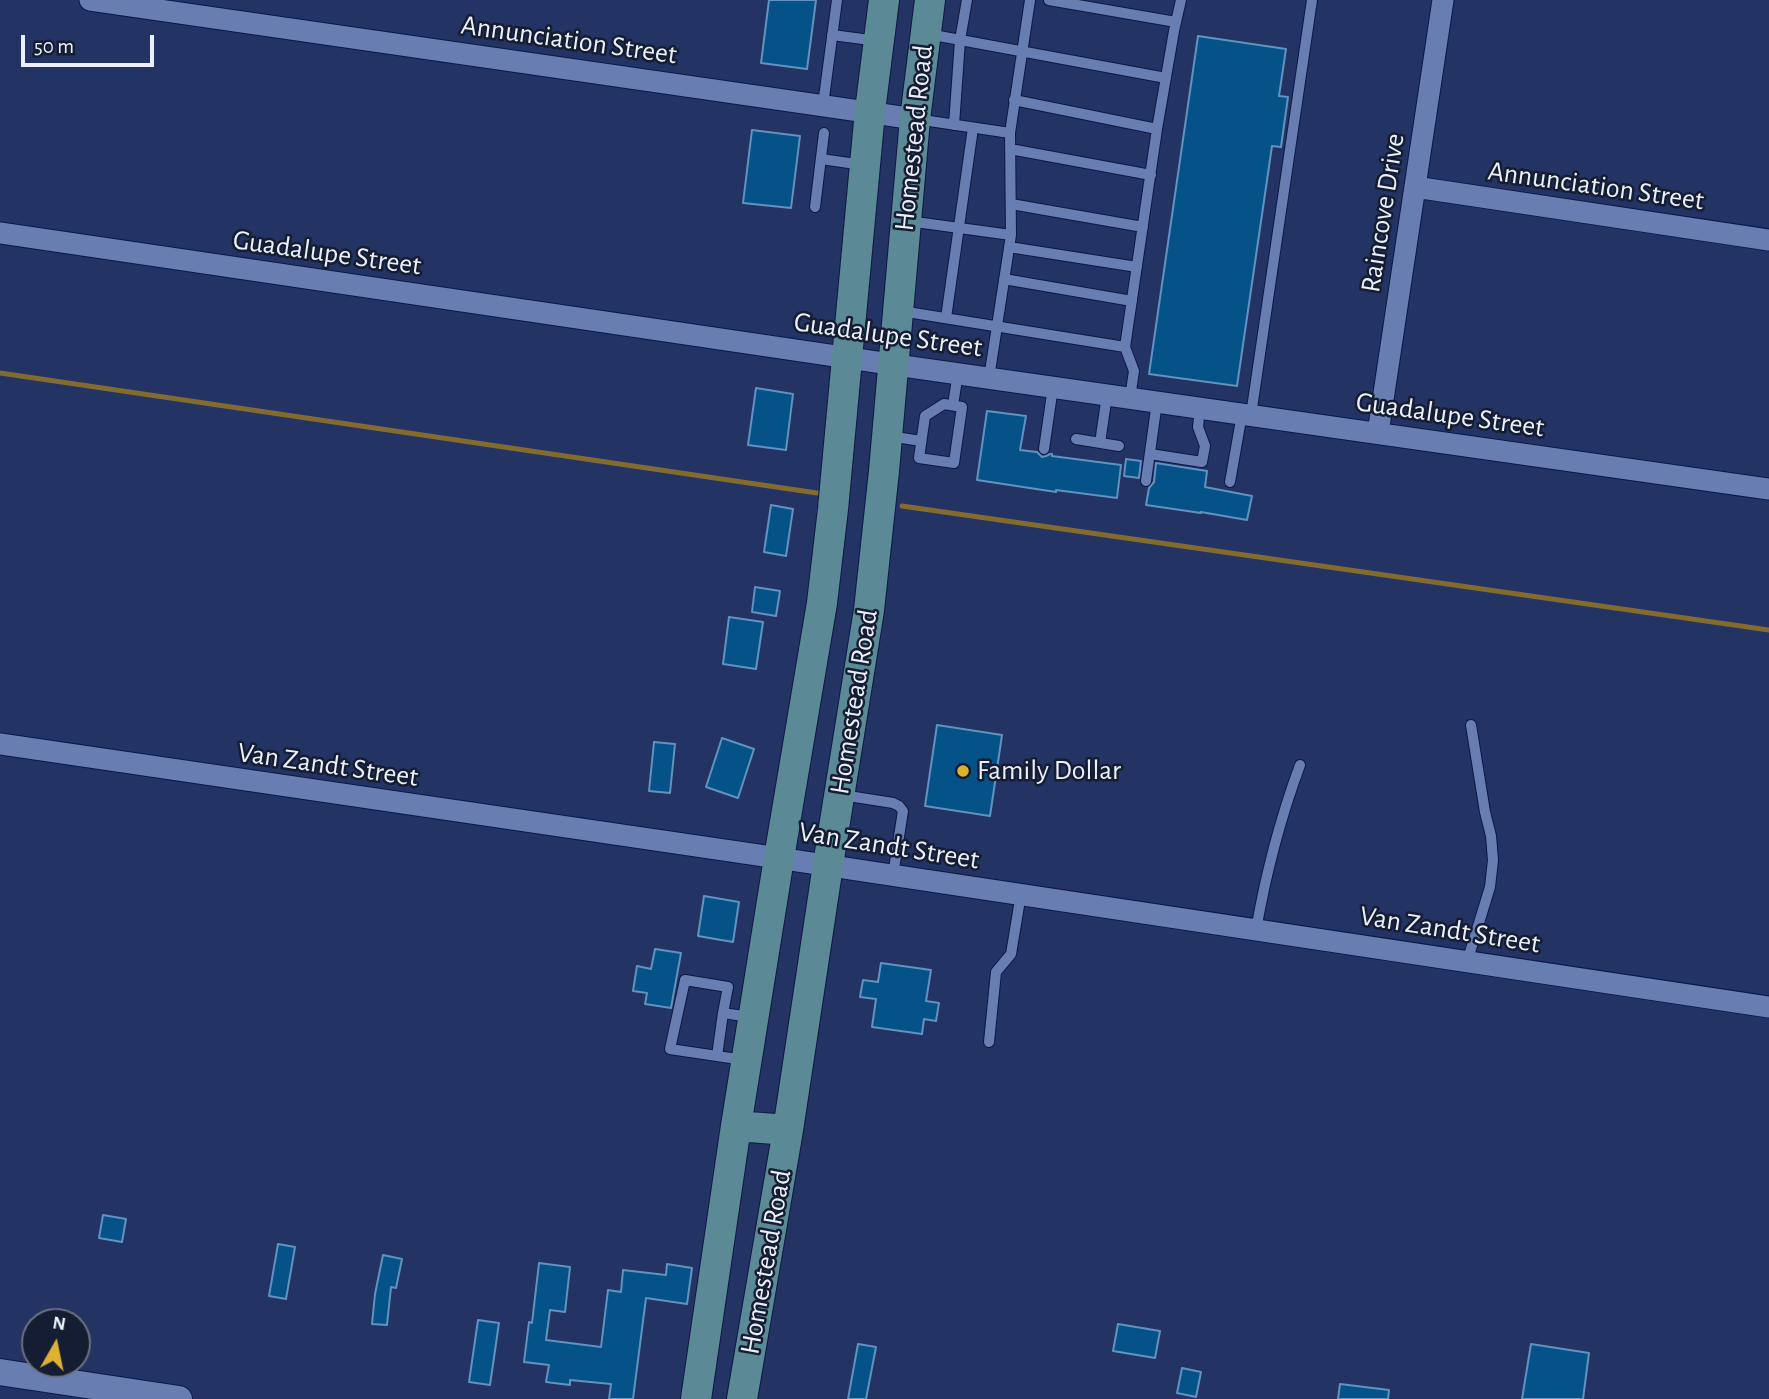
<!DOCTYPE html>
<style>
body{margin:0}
#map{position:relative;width:1769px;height:1399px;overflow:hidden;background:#233363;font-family:"Alegreya Sans",sans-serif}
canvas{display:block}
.north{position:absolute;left:21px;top:1308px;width:70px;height:70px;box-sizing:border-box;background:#151d32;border:2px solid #6b7183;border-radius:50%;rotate:9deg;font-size:19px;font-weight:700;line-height:28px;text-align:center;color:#ebf0fc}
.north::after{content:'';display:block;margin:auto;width:24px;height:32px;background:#deb133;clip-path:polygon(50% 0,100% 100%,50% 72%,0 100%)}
.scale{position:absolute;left:21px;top:35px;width:133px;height:32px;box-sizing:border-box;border:4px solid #ebf0fc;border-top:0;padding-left:9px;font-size:21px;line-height:24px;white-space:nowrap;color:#ebf0fc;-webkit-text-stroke:5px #151d32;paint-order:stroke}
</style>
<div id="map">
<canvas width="1769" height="1399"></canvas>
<div class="north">N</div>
<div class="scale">50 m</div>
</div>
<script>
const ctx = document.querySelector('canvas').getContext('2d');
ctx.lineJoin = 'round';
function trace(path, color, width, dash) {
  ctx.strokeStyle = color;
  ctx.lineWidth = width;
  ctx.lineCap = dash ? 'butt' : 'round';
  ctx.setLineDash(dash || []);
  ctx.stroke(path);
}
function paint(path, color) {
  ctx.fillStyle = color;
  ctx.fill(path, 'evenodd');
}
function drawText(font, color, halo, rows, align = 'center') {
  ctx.font = font + ' "Alegreya Sans",sans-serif';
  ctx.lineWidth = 5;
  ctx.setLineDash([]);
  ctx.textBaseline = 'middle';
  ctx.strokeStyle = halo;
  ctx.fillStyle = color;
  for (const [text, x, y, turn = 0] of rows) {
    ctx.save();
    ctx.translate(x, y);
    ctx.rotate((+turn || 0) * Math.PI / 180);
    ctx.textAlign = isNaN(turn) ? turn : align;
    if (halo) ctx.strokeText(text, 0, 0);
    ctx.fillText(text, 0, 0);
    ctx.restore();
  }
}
const stream = new Path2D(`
 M0,373L817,493
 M902,506L1769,630`);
const building = new Path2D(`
 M769,0H816L807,69L761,63Z
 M1198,36L1286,49L1279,96L1288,97L1281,147L1272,146L1237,386L1149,374Z
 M752,130L800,136L791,208L743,203Z
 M756,388L793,394L786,450L748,445Z
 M987,411L1026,416L1020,450L1037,452L1042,457L1046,456L1050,454H1052V456L1121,465L1117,498L1056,490V492L977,480Z
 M1126,459L1141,461L1139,478L1124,476Z
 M1156,463L1207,471L1205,487L1252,496L1247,520L1201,512V513L1146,505L1149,488L1154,482Z
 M771,505L793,509L786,556L764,552Z
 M755,587L780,591L776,616L752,612Z
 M729,617L763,622L756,669L723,664Z
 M937,725L1002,735L990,816L925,806Z
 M722,738L754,749L738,798L706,787Z
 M654,742L675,744L670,793L649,791Z
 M704,896L739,902L733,942L698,936Z
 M655,949L681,953L671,1008L645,1004L647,993L633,991L637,966L651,969Z
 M881,963L931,970L926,1001L939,1003L936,1021L924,1019L922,1034L872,1027L876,999L860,997L863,980L878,982Z
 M103,1215L126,1219L122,1242L99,1238Z
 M278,1244L295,1247L286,1299L269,1296Z
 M383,1255L402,1259L396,1288L391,1287L387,1325L372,1324L375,1294Z
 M539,1263L570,1267L565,1312L550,1310L546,1340L601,1347L608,1290L621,1292L623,1270L666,1275L667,1264L692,1268L687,1304L646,1298L633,1399H609L611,1384L570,1380V1385L546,1382L549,1365L524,1362L529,1322L532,1323Z
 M478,1320L499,1323L490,1385L469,1382Z
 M1118,1324L1160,1331L1155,1358L1113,1351Z
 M858,1344L876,1347L866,1399H848Z
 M1531,1344L1589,1353L1583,1399H1522Z
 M1182,1368L1201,1372L1196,1397L1177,1393Z
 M1340,1384L1389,1390L1388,1399H1338Z`);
const service = new Path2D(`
 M1049,0L1176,22
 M928,34L1166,78
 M832,35L878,41
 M1014,100L1157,129
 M823,105L837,0
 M916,119L1010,133
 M954,125L960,40L967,0
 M1010,149L1151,175
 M821,159L863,165
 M1011,204L1143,227
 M815,207L824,133
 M908,221L1011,235
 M1009,247L1137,267
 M1004,279L1132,301
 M901,311L1125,347L1157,129L1174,31L1181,0
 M946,318L973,128
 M1125,347L1134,371L1130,398
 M989,378L1011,235L1010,133L1030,0
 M944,404L962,407L954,463L919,458L925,416Z
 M953,405L958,373
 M1251,415L1312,0
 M889,436L921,441
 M1076,439L1119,446
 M1100,443L1107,395
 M1044,449L1053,387
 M1150,454L1202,462L1205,446L1198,427L1200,408
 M1146,481L1157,402
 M1230,482L1242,414
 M842,795L893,803L899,806L903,811L893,875
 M1256,930C1266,873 1280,819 1300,765
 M1467,962L1490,887L1493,860L1491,836L1485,812L1471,725
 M989,1042L996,972L1011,954L1021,894
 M717,1056L723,1013
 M744,1060L670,1049L685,980L728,987L723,1013L750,1017`);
const minor = new Path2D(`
 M90,0L915,119
 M1415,187L1769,240
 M0,233L917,368L1769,489
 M1378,433L1443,0
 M0,744L758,855L1769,1007`);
const tertiary = new Path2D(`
 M0,1372L179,1399`);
const secondary = new Path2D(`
 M736,1126L788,1130
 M696,1399L736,1126L779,858L822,603L833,509L870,111L884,0
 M742,1399L788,1130L828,865L869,610L884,471L915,119L930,0`);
const markers = [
 [963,771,7,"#deb133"]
];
const streetNames = [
 ["Annunciation Street",569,40,8],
 ["Homestead Road",914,138,-84],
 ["Annunciation Street",1596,186,8],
 ["Raincove Drive",1383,213,-81],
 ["Guadalupe Street",327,253,8],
 ["Guadalupe Street",888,335,8],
 ["Guadalupe Street",1450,415,8],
 ["Homestead Road",854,702,-81],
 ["Van Zandt Street",328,765,8],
 ["Van Zandt Street",889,846,9],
 ["Van Zandt Street",1450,930,9],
 ["Homestead Road",766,1262,-80]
];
const poiNames = [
 ["Family Dollar",977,771]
];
trace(stream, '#836b30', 5);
paint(building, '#045288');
trace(building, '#6292bf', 2);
trace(service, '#0d1946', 12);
trace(minor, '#0d1946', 23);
trace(tertiary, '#0d1946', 28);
trace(secondary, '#0d1946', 32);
trace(service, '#687db2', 10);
trace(minor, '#687db2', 21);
trace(tertiary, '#687db2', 26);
trace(secondary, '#5b8a96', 30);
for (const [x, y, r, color] of markers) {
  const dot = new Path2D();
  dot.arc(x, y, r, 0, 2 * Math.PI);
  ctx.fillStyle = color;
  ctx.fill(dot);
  trace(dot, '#151d32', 2.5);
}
drawText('28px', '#ebf0fc', '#151d32', streetNames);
drawText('28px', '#ebf0fc', '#151d32', poiNames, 'left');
</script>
